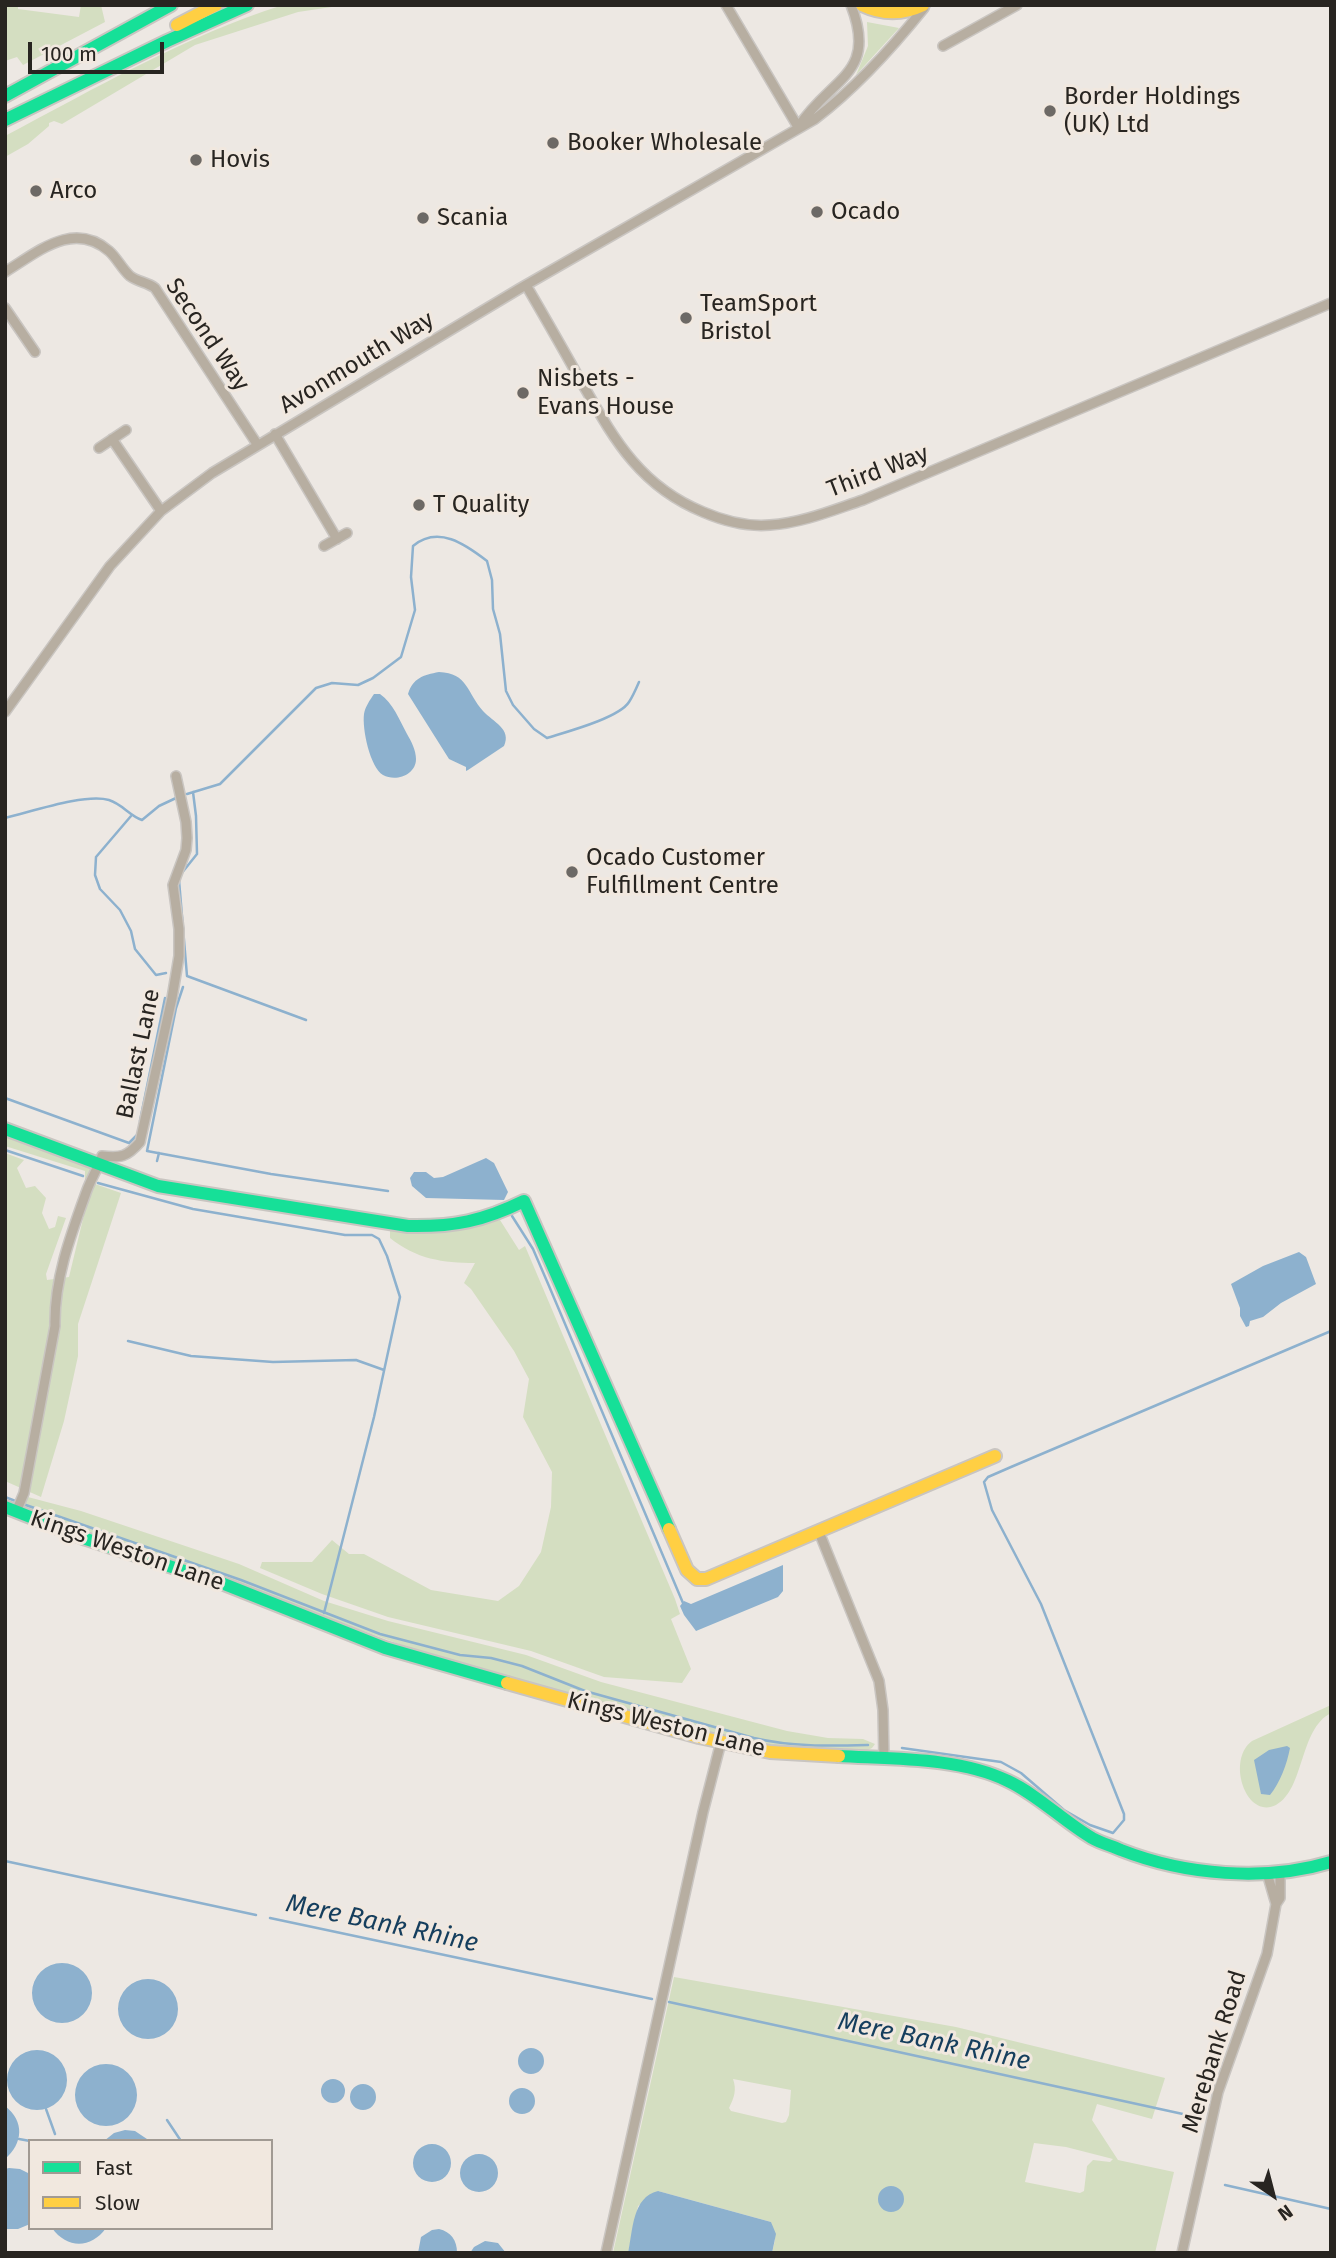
<!DOCTYPE html>
<style>
body{margin:0}
#map{position:relative;width:1336px;height:2258px;overflow:hidden;background:#ede8e3;font-family:"Fira Sans",sans-serif}
canvas{display:block}
.frame{position:absolute;inset:0;border:7px solid #282521;pointer-events:none}
.legend{position:absolute;left:28px;top:2139px;width:245px;height:91px;box-sizing:border-box;background:#f1e8df;border:2px solid #a19a93;margin:0;padding:9px 12px;list-style:none;font-size:21px;color:#282521}
.legend li{display:flex;align-items:center;gap:14px;height:35px}
.legend b{width:35px;border:2px solid #a19a93}
.north{position:absolute;left:1238px;top:2160px;width:70px;height:70px;-webkit-text-stroke:5px #f1e8df;paint-order:stroke;rotate:145deg;font-size:19px;font-weight:700;line-height:28px;text-align:center;color:#282521}
.north::after{content:'';display:block;margin:auto;width:24px;height:32px;background:#282521;clip-path:polygon(50% 0,100% 100%,50% 72%,0 100%)}
.scale{position:absolute;left:28px;top:42px;width:136px;height:32px;box-sizing:border-box;border:4px solid #282521;border-top:0;padding-left:9px;font-size:21px;line-height:24px;white-space:nowrap;color:#282521;-webkit-text-stroke:5px #f1e8df;paint-order:stroke}
</style>
<div id="map">
<canvas width="1336" height="2258"></canvas>
<div class="frame"></div>
<ul class="legend">
<li><b style="height:9px;background:#16e098"></b>Fast</li>
<li><b style="height:9px;background:#ffcf43"></b>Slow</li>
</ul>
<div class="north">N</div>
<div class="scale">100 m</div>
</div>
<script>
const ctx = document.querySelector('canvas').getContext('2d');
ctx.lineJoin = 'round';
function paint(path, color) {
  ctx.fillStyle = color;
  ctx.fill(path, 'evenodd');
}
function trace(path, color, width, dash) {
  ctx.strokeStyle = color;
  ctx.lineWidth = width;
  ctx.lineCap = dash ? 'butt' : 'round';
  ctx.setLineDash(dash || []);
  ctx.stroke(path);
}
function drawText(font, color, halo, rows, align = 'center') {
  ctx.font = font + ' "Fira Sans",sans-serif';
  ctx.lineWidth = 6;
  ctx.setLineDash([]);
  ctx.textBaseline = 'middle';
  ctx.strokeStyle = halo;
  ctx.fillStyle = color;
  for (const [text, x, y, turn = 0] of rows) {
    ctx.save();
    ctx.translate(x, y);
    ctx.rotate((+turn || 0) * Math.PI / 180);
    ctx.textAlign = isNaN(turn) ? turn : align;
    if (halo) ctx.strokeText(text, 0, 0);
    ctx.fillText(text, 0, 0);
    ctx.restore();
  }
}
const green = new Path2D(`
 M5,5H18V9L79,17L81,5H101L105,22L23,65L17,57L5,61Z
 M283,5H345L298,12L195,45L62,124L54,121L49,123V126L28,144L5,157V136C96,88 185,36 283,5Z
 M867,22L899,28L856,75L868,46Z
 M5,1136L93,1168L87,1180H85V1171L5,1146Z
 M5,1153L24,1160L17,1168L26,1188L35,1186L46,1198L42,1213L49,1229L55,1227L58,1216L66,1218L46,1274L47,1280L69,1277L89,1194L95,1184L121,1193L78,1324V1356L64,1421L41,1497L5,1481Z
 M500,1220L519,1250L525,1246L675,1599L680,1614L671,1619L691,1669L682,1683L604,1677L531,1651L388,1617L322,1594L260,1568L262,1562H312L332,1540L349,1554H364L431,1590L498,1601L519,1586L541,1552L551,1507L552,1472L523,1417L529,1379L514,1351L471,1289L464,1283L475,1263C443,1263 416,1259 390,1238V1227C430,1232 461,1232 500,1220Z
 M24,1496L81,1511L239,1564L324,1601L388,1621L526,1655L601,1682L787,1731L828,1738L863,1739L875,1744L872,1748L864,1752L780,1749L728,1740L538,1686L421,1652L248,1589L91,1537L21,1507Z
 M1331,1705V1713C1299,1729 1305,1789 1276,1805C1246,1820 1226,1760 1252,1741Z
 M674,1977L956,2027L1165,2078L1152,2119L1097,2104L1092,2120L1118,2160L1174,2172L1155,2253H772L775,2240L771,2222L658,2191L638,2206L628,2253H613ZM733,2079L791,2090L789,2115L786,2122L782,2123L731,2111L729,2108C734,2098 737,2090 733,2079ZM1034,2143L1066,2147L1113,2159L1110,2162L1093,2160L1087,2166L1084,2191L1080,2193L1025,2182Z`);
const water = new Path2D(`
 M439,672C468,673 467,693 483,711C493,722 512,729 504,746L468,770L466,771V767L449,759L408,694C413,678 423,675 439,672Z
 M374,694H380C393,703 399,719 407,734C411,741 416,750 416,759C416,775 396,782 383,775C370,767 362,729 364,714C365,707 370,700 374,694Z
 M486,1158L494,1163L508,1192L504,1200L426,1198L412,1186L410,1178L414,1172H426L434,1178L443,1177Z
 M1299,1252L1306,1257L1316,1284L1281,1303L1263,1317L1250,1321L1249,1326L1246,1327L1240,1316V1308L1231,1284L1263,1266Z
 M783,1565V1591L778,1597L696,1631L684,1615L680,1606L684,1601L691,1604Z
 M1287,1746L1290,1748C1287,1764 1280,1783 1270,1795L1261,1794L1254,1760L1269,1750Z
 M32 1993a30 30 0 1 1 60 0a30 30 0 1 1-60 0Z
 M118 2009a30 30 0 1 1 60 0a30 30 0 1 1-60 0Z
 M518 2061a13 13 0 1 1 26 0a13 13 0 1 1-26 0Z
 M7 2080a30 30 0 1 1 60 0a30 30 0 1 1-60 0Z
 M75 2095a31 31 0 1 1 62 0a31 31 0 1 1-62 0Z
 M321 2091a12 12 0 1 1 24 0a12 12 0 1 1-24 0Z
 M350 2097a13 13 0 1 1 26 0a13 13 0 1 1-26 0Z
 M509 2101a13 13 0 1 1 26 0a13 13 0 1 1-26 0Z
 M5,2106C25,2121 23,2144 5,2159Z
 M125,2130L135,2131L150,2141H104L114,2133Z
 M413 2163a19 19 0 1 1 38 0a19 19 0 1 1-38 0Z
 M460 2173a19 19 0 1 1 38 0a19 19 0 1 1-38 0Z
 M9,2168L20,2169L30,2174V2224L18,2229H5V2169Z
 M878 2199a13 13 0 1 1 26 0a13 13 0 1 1-26 0Z
 M658,2191L771,2222L776,2234L772,2253H628C633,2231 632,2197 658,2191Z
 M52,2228H106C91,2249 67,2249 52,2228Z
 M439,2229C451,2232 457,2240 457,2253H418L421,2237L432,2230Z
 M485,2241L498,2243L506,2253H470L474,2247Z`);
const stream = new Path2D(`
 M187,794L220,784L316,688L332,683L358,685L373,678L401,657L415,610L411,577L413,546C438,525 465,544 487,561L492,580L493,609L500,634L506,691L513,705L534,729L547,738C566,732 619,718 629,702C633,696 636,689 639,682
 M131,816L96,857L95,875L100,889L120,910L131,931L135,949L156,975L166,973
 M5,818C31,812 85,793 109,800C122,804 130,816 142,820L159,806L176,798
 M181,874L197,854L196,816L193,792
 M179,880L187,976L306,1020
 M183,987L176,1008L147,1151L271,1174L388,1191
 M5,1098L129,1143L137,1135
 M140,1121L165,998
 M5,1150L83,1176
 M157,1161L159,1153
 M98,1183L193,1209L345,1235H372L379,1239L387,1256L400,1297L374,1417L324,1613
 M512,1216L533,1249L549,1286L683,1603
 M128,1341L191,1356L273,1362L356,1360L384,1370
 M5,1497L18,1502
 M23,1504L241,1580L380,1634L460,1655L491,1658L522,1666L585,1691L754,1738C792,1747 829,1746 868,1745
 M902,1748L1001,1762L1021,1773L1064,1810L1090,1825L1113,1833L1124,1820V1814L1041,1604L992,1510L984,1482L988,1477L1011,1467L1331,1331
 M5,1861L256,1915
 M270,1918L652,1999
 M669,2002L1192,2116
 M46,2109L55,2134
 M167,2120L181,2141
 M19,2139L30,2141
 M1225,2185L1331,2209`);
const street = new Path2D(`
 M726,5L798,127
 M943,46L1017,5
 M799,126C831,77 878,75 851,5
 M5,272C38,252 73,220 109,251C117,258 122,269 130,276C138,282 147,282 155,288L257,444
 M526,285C544,316 562,347 579,378C612,435 637,485 703,512C724,521 747,527 770,525C802,523 833,510 863,500L1331,303
 M5,308L35,352
 M275,434L337,539
 M112,439L161,511
 M99,448L126,430
 M324,546L347,533
 M5,712L110,566L161,511L212,473L519,289L815,119C857,87 892,48 924,8
 M16,1512L24,1493L55,1326C54,1279 71,1234 87,1190C91,1179 98,1168 102,1156C121,1158 127,1157 140,1142L172,998L179,956V929L173,885L186,850L187,838L186,822L176,776
 M819,1532L879,1681L883,1710L884,1758
 M1267,1873L1276,1904
 M606,2253L703,1812L721,1742
 M1182,2253L1218,2092L1267,1954L1276,1904L1280,1898V1871`);
const fast = new Path2D(`
 M5,96L171,5
 M5,120L167,41L247,5
 M5,1129L158,1186L408,1226C454,1227 483,1221 524,1201L669,1529
 M5,1507L86,1539L224,1584L385,1648L507,1683
 M839,1756C892,1759 959,1757 1008,1781C1038,1795 1063,1821 1092,1838C1101,1843 1112,1846 1121,1850C1185,1875 1265,1882 1331,1862`);
const slow = new Path2D(`
 M862,5C883,15 902,15 923,5
 M177,25L216,5
 M669,1529L687,1570L697,1579H706L995,1456
 M507,1683L699,1737L770,1752L839,1756`);
const markers = [
 [1050,111,7,"#6d6965"],
 [553,143,7,"#6d6965"],
 [196,160,7,"#6d6965"],
 [36,191,7,"#6d6965"],
 [817,212,7,"#6d6965"],
 [423,218,7,"#6d6965"],
 [686,318,7,"#6d6965"],
 [523,393,7,"#6d6965"],
 [419,505,7,"#6d6965"],
 [572,872,7,"#6d6965"]
];
const poiNames = [
 ["Border Holdings",1064,97],
 ["(UK) Ltd",1064,125],
 ["Booker Wholesale",567,143],
 ["Hovis",210,160],
 ["Arco",50,191],
 ["Ocado",831,212],
 ["Scania",437,218],
 ["TeamSport",700,304],
 ["Bristol",700,332],
 ["Nisbets -",537,379],
 ["Evans House",537,407],
 ["T Quality",433,505],
 ["Ocado Customer",586,858],
 ["Fulfillment Centre",586,886]
];
const streetNames = [
 ["Second Way",207,335,56],
 ["Avonmouth Way",357,363,-31],
 ["Third Way",878,472,-21],
 ["Ballast Lane",139,1054,-78],
 ["Kings Weston Lane",127,1551,19],
 ["Kings Weston Lane",666,1725,14],
 ["Merebank Road",1215,2052,-73]
];
const waterNames = [
 ["Mere Bank Rhine",382,1924,12],
 ["Mere Bank Rhine",934,2042,12]
];
paint(green, '#d4dec1');
paint(water, '#8db1ce');
trace(stream, '#8db1ce', 2.5);
trace(street, '#c9c5c1', 12);
trace(fast, '#c9c5c1', 16);
trace(slow, '#c9c5c1', 16);
trace(street, '#b7aea1', 9);
trace(fast, '#16e098', 12);
trace(slow, '#ffcf43', 12);
for (const [x, y, r, color] of markers) {
  const dot = new Path2D();
  dot.arc(x, y, r, 0, 2 * Math.PI);
  ctx.fillStyle = color;
  ctx.fill(dot);
  trace(dot, '#f1e8df', 2.5);
}
drawText('24px', '#282521', '#f1e8df', poiNames, 'left');
drawText('24px', '#282521', '#f1e8df', streetNames);
drawText('italic 26px', '#153e5d', '#f1e8df', waterNames);
</script>
